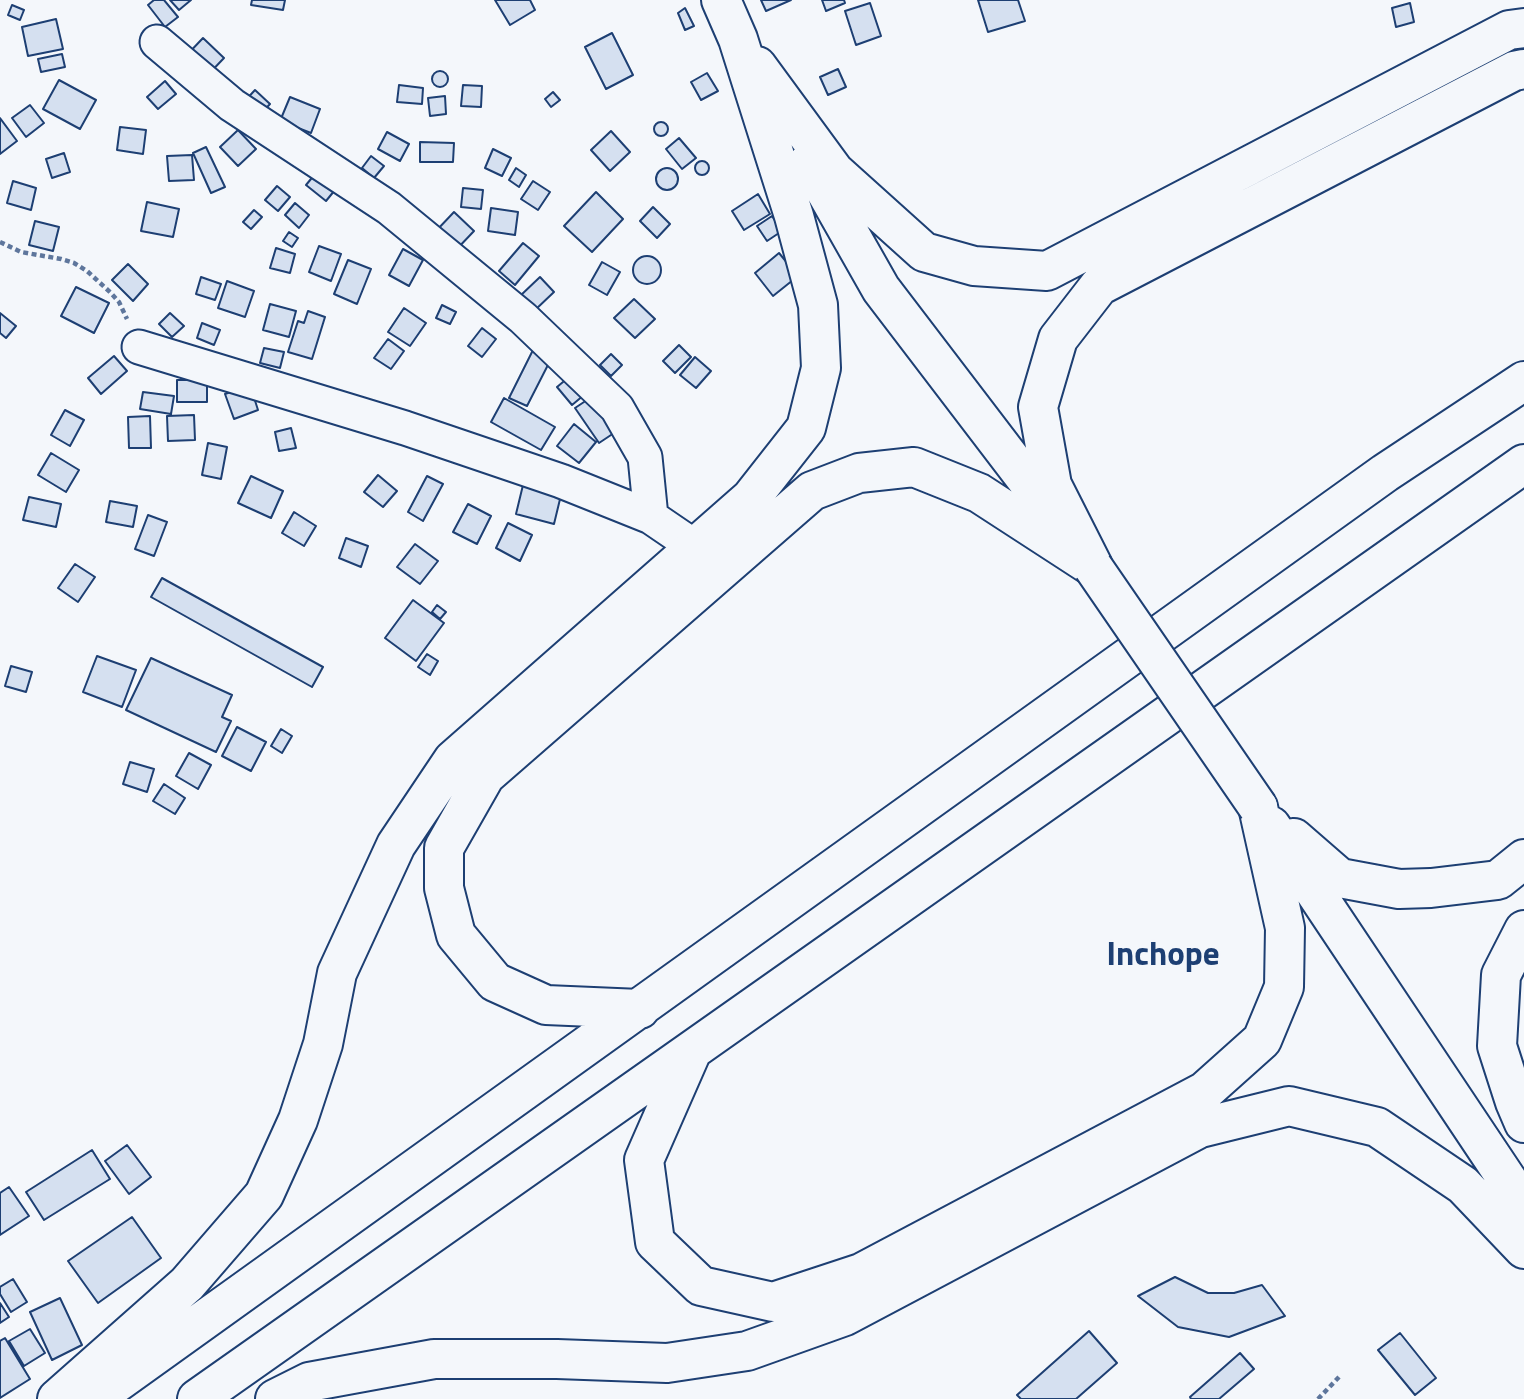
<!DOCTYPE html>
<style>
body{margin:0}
canvas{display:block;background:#f4f7fb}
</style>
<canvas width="1524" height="1399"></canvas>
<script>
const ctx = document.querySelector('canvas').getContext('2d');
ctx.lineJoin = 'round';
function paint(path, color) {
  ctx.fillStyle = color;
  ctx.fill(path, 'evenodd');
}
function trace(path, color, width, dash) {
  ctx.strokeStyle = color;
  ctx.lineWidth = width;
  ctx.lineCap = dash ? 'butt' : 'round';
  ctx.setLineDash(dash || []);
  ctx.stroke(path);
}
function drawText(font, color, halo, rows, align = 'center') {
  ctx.font = font + ' "Titillium Web",sans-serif';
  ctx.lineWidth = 5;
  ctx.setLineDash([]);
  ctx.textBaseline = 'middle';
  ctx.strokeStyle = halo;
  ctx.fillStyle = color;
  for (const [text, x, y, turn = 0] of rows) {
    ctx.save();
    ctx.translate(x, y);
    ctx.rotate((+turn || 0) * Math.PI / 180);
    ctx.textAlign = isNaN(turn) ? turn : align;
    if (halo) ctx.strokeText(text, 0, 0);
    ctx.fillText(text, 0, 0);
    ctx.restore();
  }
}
const building = new Path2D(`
 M154,0H164L178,17L165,27L148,5Z
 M170,0H191L179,10Z
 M252,0H285L283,10L251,5Z
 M495,0H530L535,10L510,25Z
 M761,0H791L766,11Z
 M822,0H844L845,3L826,11Z
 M978,0H1018L1025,21L988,32Z
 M870,3L881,36L856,45L845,11Z
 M1410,3L1414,22L1396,27L1392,8Z
 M12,5L24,10L20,20L8,15Z
 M685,8L694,26L685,30L678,13Z
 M56,19L63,49L28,56L22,27Z
 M612,33L633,75L606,89L585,47Z
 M203,38L224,58L204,79L183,59Z
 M62,54L65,67L41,72L38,59Z
 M838,69L846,87L828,95L820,77Z
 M432 79a8 8 0 1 1 16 0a8 8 0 1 1-16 0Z
 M707,73L718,91L701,100L691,82Z
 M59,80L96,100L80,129L43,109Z
 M165,81L176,94L158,109L147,97Z
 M399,85L423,88L422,104L397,102Z
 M463,85L482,86L481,107L461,106Z
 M255,90L270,104L256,119L241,105Z
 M553,92L560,100L551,107L545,99Z
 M445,96L446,114L430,116L428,98Z
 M290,97L320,109L311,133L280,121Z
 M30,105L44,123L26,137L12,118Z
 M0,118L17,141L0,154Z
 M654 129a7 7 0 1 1 14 0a7 7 0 1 1-14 0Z
 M120,127L146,130L143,154L117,150Z
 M238,130L256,149L238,166L220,147Z
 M611,131L630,152L610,171L591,150Z
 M387,132L409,144L400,161L378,149Z
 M679,138L696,158L682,169L666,149Z
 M420,142L454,143L453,162H420Z
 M206,147L225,187L211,193L193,153Z
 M493,149L511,158L502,176L485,168Z
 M64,153L70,172L52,178L46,159Z
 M192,155L194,180L169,181L167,156Z
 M371,156L384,166L374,178L362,168Z
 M695 168a7 7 0 1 1 14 0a7 7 0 1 1-14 0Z
 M320,168L339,185L326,201L306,185Z
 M516,168L526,175L519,187L509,180Z
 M656 179a11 11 0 1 1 22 0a11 11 0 1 1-22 0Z
 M13,181L36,188L31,210L7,203Z
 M533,181L550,192L538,210L521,199Z
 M277,186L290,197L278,211L265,200Z
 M463,188L483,190L481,209L461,207Z
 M596,192L623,219L592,252L564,226Z
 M758,194L770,214L744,230L732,211Z
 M147,202L179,209L173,237L141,231Z
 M295,203L309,215L299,228L285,215Z
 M653,207L670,224L657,238L640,221Z
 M491,208L518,212L515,235L488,231Z
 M254,210L262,217L251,229L243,222Z
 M454,212L474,231L455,251L436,231Z
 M772,216L782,231L767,241L757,226Z
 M35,221L59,227L53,251L29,245Z
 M289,232L298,238L292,247L283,241Z
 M523,243L539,256L515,285L499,271Z
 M319,246L341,254L331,281L309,272Z
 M276,248L295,254L290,273L270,268Z
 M403,249L423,260L409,286L389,275Z
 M779,253L798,276L773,296L755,273Z
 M633 270a14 14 0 1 1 28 0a14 14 0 1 1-28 0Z
 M348,260L371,269L357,304L334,294Z
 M602,262L620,272L607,295L589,285Z
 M128,264L148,284L133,301L112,280Z
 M201,277L221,284L215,300L196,294Z
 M540,277L554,292L534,311L520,296Z
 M227,281L254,291L245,317L218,308Z
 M76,287L109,303L94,333L61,316Z
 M634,299L655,319L635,338L614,318Z
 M270,304L296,311L289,337L263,330Z
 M442,305L456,312L450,324L436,318Z
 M404,308L426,323L410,346L388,332Z
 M308,311L325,317L312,359L288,352L298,321L304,323Z
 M0,313L16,326L6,338L0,333Z
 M170,313L184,326L172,337L159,324Z
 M202,323L220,330L214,345L197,338Z
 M482,328L496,339L482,357L468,346Z
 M388,339L404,351L391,369L374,358Z
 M679,345L691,357L675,373L663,361Z
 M264,348L284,352L280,368L260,363Z
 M533,350L551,359L527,406L509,398Z
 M611,354L622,365L611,376L600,365Z
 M114,356L127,371L101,394L88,378Z
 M695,357L711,371L696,388L680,375Z
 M569,377L584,395L572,405L557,387Z
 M177,380H207V402H177Z
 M250,385L258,410L234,419L225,394Z
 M143,392L174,396L171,414L140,409Z
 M504,398L555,427L541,450L491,422Z
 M590,398L614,433L599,443L575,408Z
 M65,410L84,420L70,446L51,435Z
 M194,415L195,440L168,441L167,416Z
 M150,416L151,448H129L128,417Z
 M574,424L596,442L579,463L557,446Z
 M291,428L296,448L279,451L275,432Z
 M208,443L227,447L221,479L202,475Z
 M51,453L79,470L66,492L38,475Z
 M378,475L397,491L383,507L364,492Z
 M251,476L283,491L271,518L238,503Z
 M427,476L443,484L423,521L408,512Z
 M523,485L561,495L554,524L516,514Z
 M29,497L61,504L56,527L23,520Z
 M110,501L137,506L133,527L106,522Z
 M468,504L491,516L477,544L453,532Z
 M294,512L316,526L304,546L282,533Z
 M148,515L167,522L154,556L135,549Z
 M508,523L532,535L520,561L496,548Z
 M346,538L368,546L361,567L339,558Z
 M415,544L438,561L420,584L397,567Z
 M75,564L95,577L78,602L58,588Z
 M162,578L323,667L312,687L151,597Z
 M413,600L444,623L416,661L385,638Z
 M437,605L446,612L440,619L432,612Z
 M427,654L438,661L430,675L418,667Z
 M97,656L136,670L122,707L83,692Z
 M151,658L232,695L222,717L231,721L216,752L126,710Z
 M11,666L32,672L26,692L5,686Z
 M237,727L266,742L251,771L222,756Z
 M281,729L292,736L282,753L271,746Z
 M189,753L211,765L198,789L176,776Z
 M130,762L154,769L147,792L123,784Z
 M164,784L185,798L175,814L153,801Z
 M127,1145L151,1177L129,1194L105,1161Z
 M92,1150L110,1179L44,1220L26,1192Z
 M9,1187L29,1216L0,1235V1193Z
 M132,1217L161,1258L98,1303L68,1261Z
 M1175,1277L1208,1293H1234L1262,1285L1285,1316L1229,1337L1178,1327L1138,1296Z
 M13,1279L27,1302L11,1312L0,1294V1287Z
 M60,1298L82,1345L52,1360L30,1312Z
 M0,1303L9,1317L0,1323Z
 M30,1329L45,1353L24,1366L9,1341Z
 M1089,1331L1117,1363L1076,1399H1021L1017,1395Z
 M1400,1333L1436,1378L1415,1395L1378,1350Z
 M5,1338L30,1379L0,1398V1341Z
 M1240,1353L1254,1369L1219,1399H1191L1190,1397Z`);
const path = new Path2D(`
 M0,242L21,252L61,259L74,263L87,271L111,293L119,302L127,319
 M1318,1399L1339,1377`);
const minor = new Path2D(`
 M157,42L232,105L389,208L523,318L617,408L645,457L651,517
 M139,347L405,428L561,481L651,517L695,547`);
const highway = new Path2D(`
 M757,66L834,171L924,252L974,266L1047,271L1509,30L1524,28
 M809,162L881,289L1055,517
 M1093,566L1052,485L1038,407L1058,339L1099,286L1514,71L1524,69
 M1271,826L1524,1205
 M1294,838L1340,878L1399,889L1431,888L1498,880L1524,859
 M1524,930L1501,975L1497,1046L1515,1102L1524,1123
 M640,1009L546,1005L495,982L456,935L444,888V848L485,776L812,491L859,473L914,467L979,493L1093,567
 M691,1053L644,1160L655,1242L701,1286L773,1302L861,1273L1205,1091L1262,1040L1284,987L1285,928L1258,807
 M57,1399L187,1284L264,1195L298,1120L323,1044L337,973L396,845L453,760L751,498L806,428L821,368L818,305L794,216L738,39L721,0
 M94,1399L1385,473L1524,381
 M197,1399L1524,464
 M275,1399L309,1382L434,1359H557L667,1363L747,1351L845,1316L1200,1128L1289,1106L1377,1127L1463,1185L1524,1249`);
const highwayBridge = new Path2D(`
 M1093,567L1258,807`);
const townNames = [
 ["Inchope",1163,957]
];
paint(building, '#d5e0f0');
trace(building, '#1d3f73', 2);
trace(minor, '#1d3f73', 37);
trace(highway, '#1d3f73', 42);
trace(path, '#5e769c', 4.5, [5, 3.5]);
trace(minor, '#f4f7fb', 33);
trace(highway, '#f4f7fb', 38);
trace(highwayBridge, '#1d3f73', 42, []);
trace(highwayBridge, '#f4f7fb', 38);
drawText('bold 33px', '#1d3f73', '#f4f7fb', townNames);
</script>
